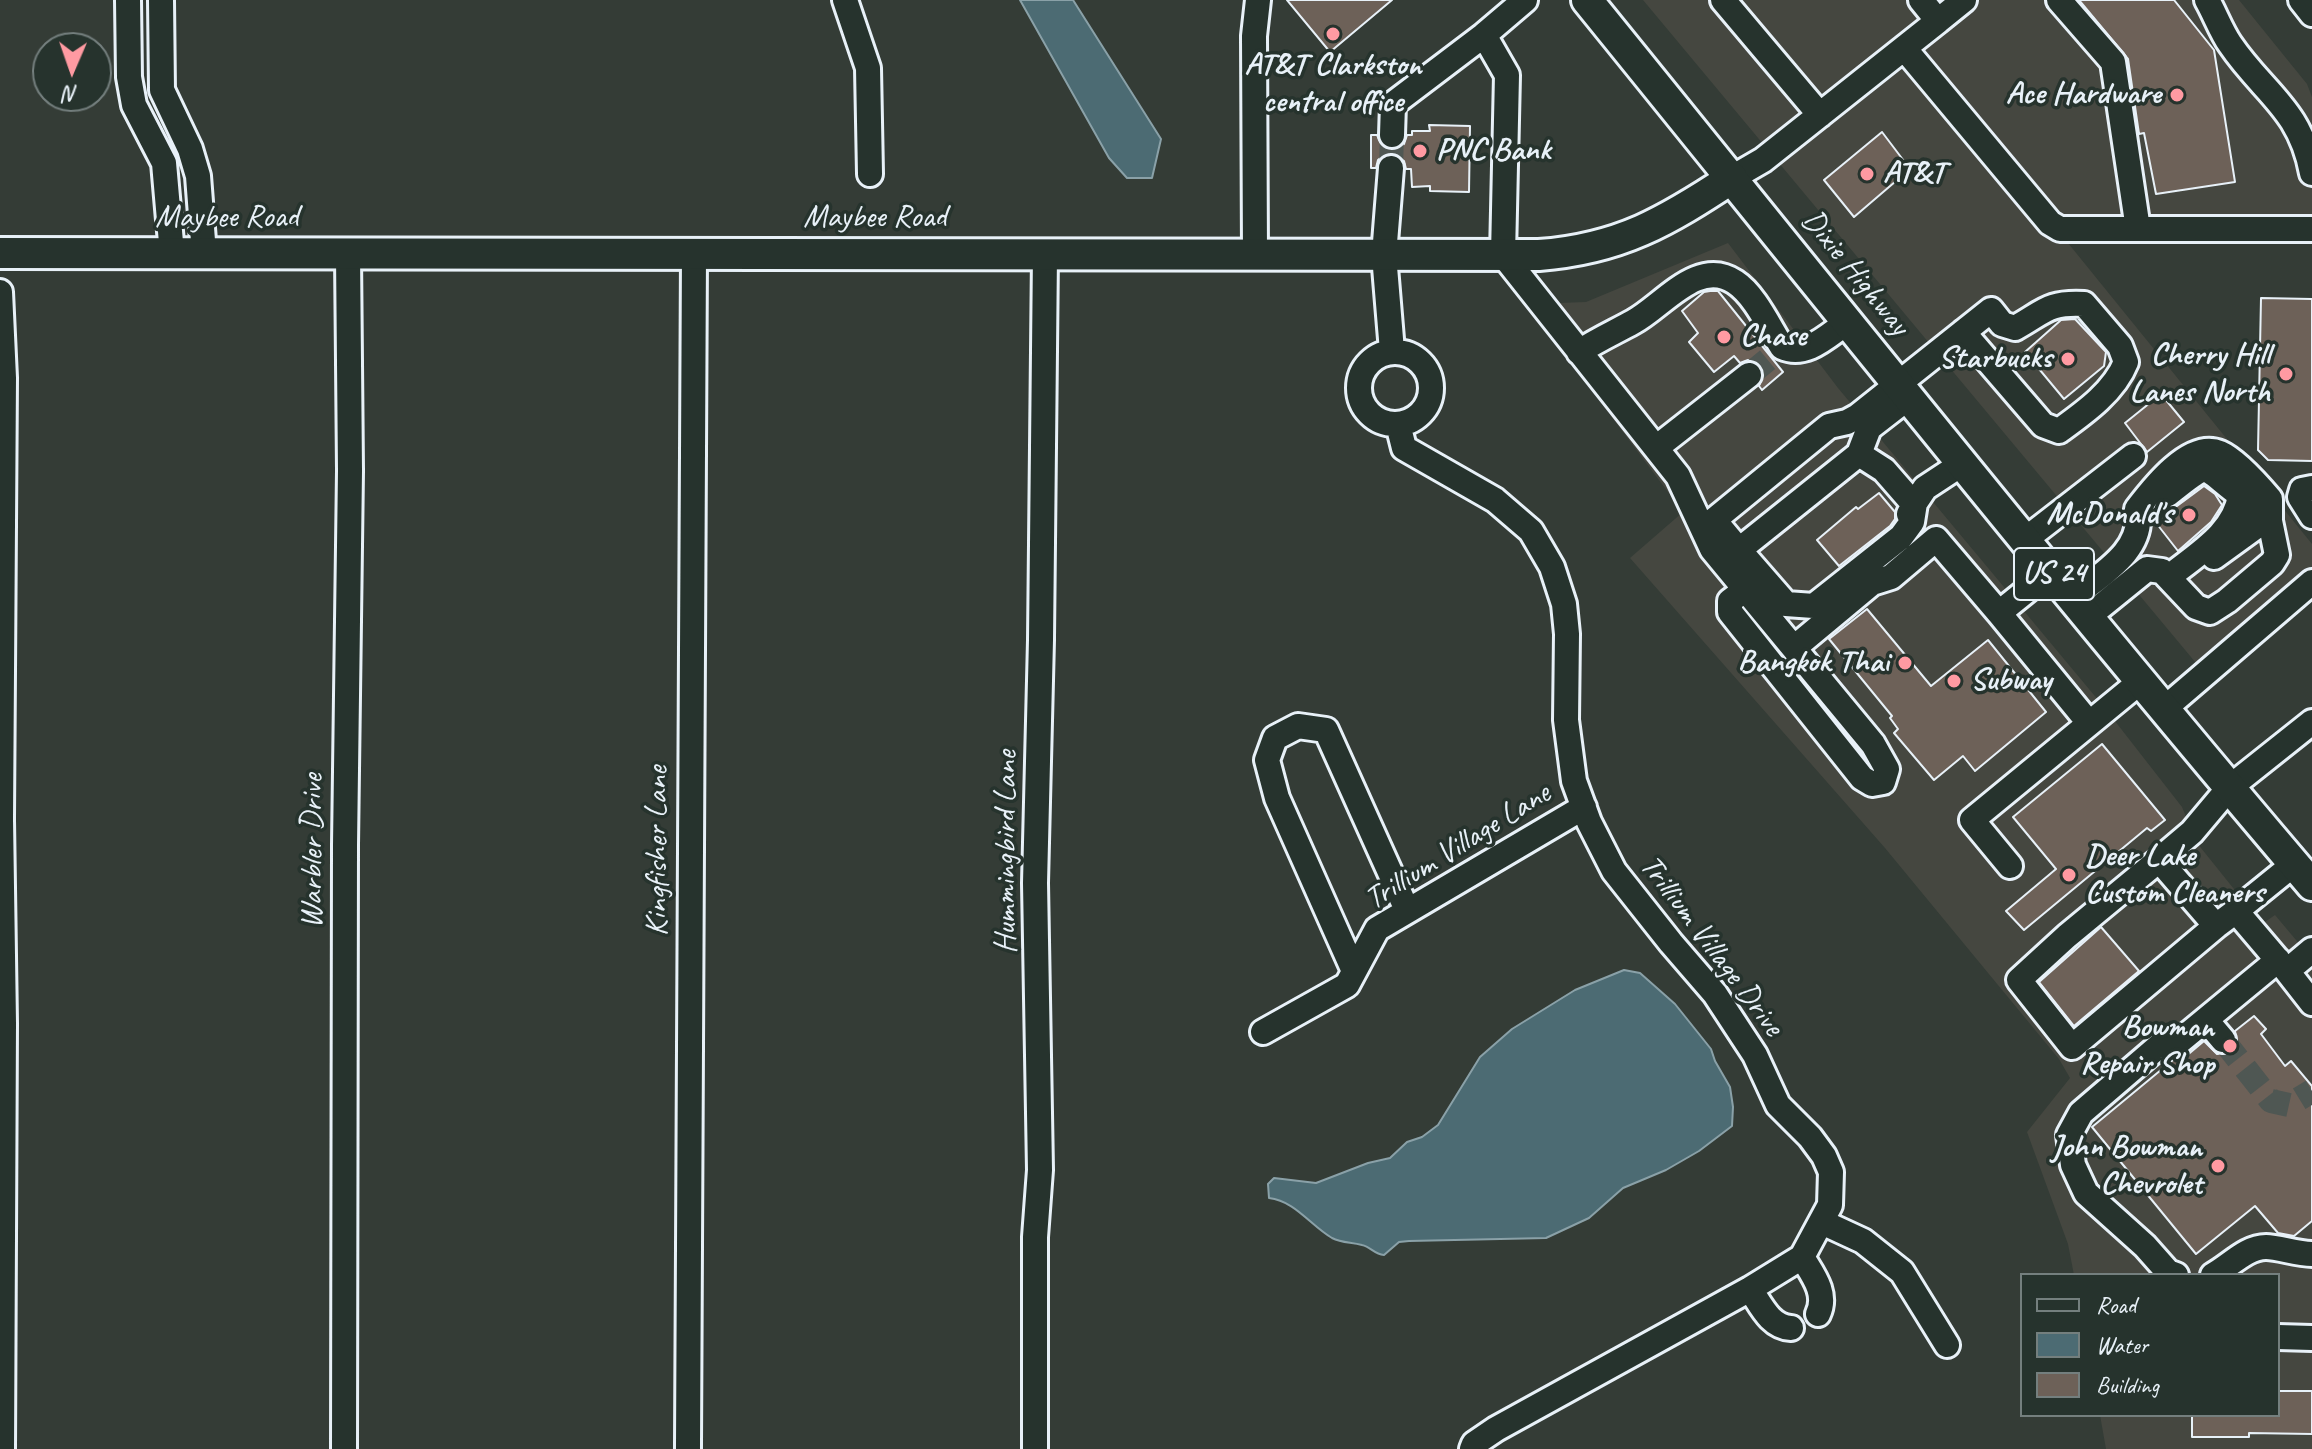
<!DOCTYPE html>
<style>
body{margin:0}
#map{position:relative;width:2312px;height:1449px;overflow:hidden;background:#343c36;font-family:Caveat,sans-serif}
canvas{display:block}
.legend{position:absolute;left:2020px;top:1273px;width:260px;height:144px;box-sizing:border-box;background:#26332d;border:2px solid #747f7e;margin:0;padding:10px 14px;list-style:none;font-size:24px;color:#e8f1f8}
.legend li{display:flex;align-items:center;gap:16px;height:40px}
.legend b{width:40px;border:2px solid #747f7e}
.north{position:absolute;left:32px;top:32px;width:80px;height:80px;box-sizing:border-box;background:#26332d;border:2px solid #747f7e;border-radius:50%;rotate:182deg;font-size:22px;font-weight:700;line-height:32px;text-align:center;color:#e8f1f8}
.north::after{content:'';display:block;margin:auto;width:28px;height:36px;background:#ff9aa2;clip-path:polygon(50% 0,100% 100%,50% 72%,0 100%)}
</style>
<div id="map">
<canvas width="2312" height="1449"></canvas>
<ul class="legend">
<li><b style="height:10px;background:#26332d"></b>Road</li>
<li><b style="height:22px;background:#4c6b73"></b>Water</li>
<li><b style="height:22px;background:#6d6158"></b>Building</li>
</ul>
<div class="north">N</div>
</div>
<script>
const ctx = document.querySelector('canvas').getContext('2d');
ctx.lineJoin = 'round';
function paint(path, color) {
  ctx.fillStyle = color;
  ctx.fill(path, 'evenodd');
}
function trace(path, color, width, dash) {
  ctx.strokeStyle = color;
  ctx.lineWidth = width;
  ctx.lineCap = dash ? 'butt' : 'round';
  ctx.setLineDash(dash || []);
  ctx.stroke(path);
}
function drawText(font, color, halo, rows, align = 'center') {
  ctx.font = font + ' Caveat,sans-serif';
  ctx.lineWidth = 7;
  ctx.setLineDash([]);
  ctx.textBaseline = 'middle';
  ctx.strokeStyle = halo;
  ctx.fillStyle = color;
  for (const [text, x, y, turn = 0] of rows) {
    ctx.save();
    ctx.translate(x, y);
    ctx.rotate((+turn || 0) * Math.PI / 180);
    ctx.textAlign = isNaN(turn) ? turn : align;
    if (halo) ctx.strokeText(text, 0, 0);
    ctx.fillText(text, 0, 0);
    ctx.restore();
  }
}
const built = new Path2D(`
 M1643,0H2239L2307,84L2312,97V241L2068,243L2312,544V568L2196,663Z
 M1728,243L1838,388L2104,707L2182,807L2197,843L2262,924L2275,915L2312,959V1449H2106L2100,1415H2278V1275H2074L2068,1244L2027,1132L2070,1078L2059,1059L1885,848L1630,558L1683,512L1533,312L1558,303L1586,302Z`);
const water = new Path2D(`
 M1020,0H1073L1161,139L1152,178H1127L1109,158Z
 M1624,970L1640,973L1675,1004L1711,1049L1715,1061L1730,1087L1733,1107L1732,1126L1699,1151L1666,1170L1623,1188L1589,1218L1546,1238L1409,1241L1399,1242L1384,1255C1374,1254 1371,1247 1362,1245C1351,1242 1342,1243 1332,1238C1310,1225 1295,1201 1269,1198L1268,1184L1274,1178L1316,1183L1368,1163L1390,1158L1407,1142L1422,1137L1438,1125L1480,1057L1512,1029L1575,990Z`);
const building = new Path2D(`
 M1287,0H1392L1330,52Z
 M2079,0H2174L2214,50L2235,182L2156,194L2144,133L2139,134L2128,59Z
 M1429,125L1470,126L1469,192L1430,191V186L1412,187L1411,169H1406L1404,161L1393,153L1384,155L1378,160L1376,168H1371V135H1377L1383,147L1392,150L1404,144L1407,135H1412V131H1430Z
 M1882,132L1910,169L1854,217L1824,180Z
 M1710,291H1718L1783,372L1762,390L1759,386L1764,372L1755,361L1748,360L1740,363L1734,356L1714,372L1689,342L1698,333L1682,311L1704,292Z
 M2261,298L2312,299V461L2268,460L2258,450Z
 M2075,319L2106,352L2104,366L2064,399L2025,352L2061,320Z
 M2161,394L2184,422L2147,452L2125,423Z
 M2204,486L2215,494L2222,505L2211,522L2178,551L2153,519L2163,508L2177,506Z
 M1879,493L1895,512V519L1890,526L1839,566L1817,540L1856,507L1858,509Z
 M1867,609L1931,686L1988,640L2046,712L1975,771L1963,756L1934,780L1894,733L1898,729L1890,718L1892,716L1829,639Z
 M2102,744L2165,820L2151,831L2147,828L2024,930L2006,911L2056,869L2013,817Z
 M2101,927L2139,971L2074,1026L2039,982Z
 M2254,1016L2266,1029L2261,1034L2285,1066L2291,1061L2312,1086V1221L2294,1236L2278,1233L2255,1206L2196,1254L2092,1127L2173,1060L2185,1057L2204,1041L2217,1054L2232,1052L2237,1044L2235,1031Z
 M2278,1391H2312V1434L2249,1433V1437H2192V1415H2278Z`);
const minorTunnel = new Path2D(`
 M1391,168L1392,135
 M1749,375L1771,357
 M2223,1040L2271,1101L2289,1105L2312,1091`);
const minor = new Path2D(`
 M128,0L129,77L134,105L164,163L172,254
 M161,0L162,90L190,149L198,176L204,254
 M845,0L868,68L870,174
 M1525,0L1484,35L1507,75L1503,255L1678,476L1712,549L1873,744L1887,769L1883,782L1872,784L1862,778L1730,612V601L1746,589
 M1723,0L1820,115
 M2059,0L2113,62L2138,229
 M2207,0C2215,14 2221,31 2230,44C2263,93 2300,108 2312,173
 M2301,0L2312,14
 M1938,21L1964,0
 M1904,48L2050,223L2060,229H2312
 M1392,135L1393,104L1484,35
 M1391,168L1384,255L1392,351
 M1732,178L1763,160L1938,21L1921,0
 M1255,254L1254,36L1258,0
 M0,292L4,378L1,819L4,1024L2,1449
 M1359 388a36 36 0 1 1 72 0a36 36 0 1 1-72 0Z
 M1579,352C1597,340 1615,332 1633,322C1663,306 1698,257 1735,282C1755,295 1769,327 1782,347C1807,358 1828,335 1849,321
 M1909,397L1869,428L1859,454L1884,470L1911,501L1915,503L1909,514
 M1398,424L1404,448L1495,500L1531,531L1552,567L1564,604L1567,634L1566,720L1574,781L1589,822L1614,871L1671,943L1715,994L1755,1055L1778,1105L1810,1137L1824,1156L1831,1172L1830,1205L1802,1257L1750,1289L1496,1429L1474,1444L1472,1449
 M1656,448L1749,375
 M2312,488L2302,490L2300,497L2312,516
 M2168,494C2213,459 2199,465 2240,495C2235,533 2197,554 2169,577
 M1714,520L1739,550L1859,454
 M1703,529L1829,426L1847,422L1858,416L1991,310L2002,324L2015,328C2044,312 2048,302 2084,304L2120,346L2126,362C2114,392 2084,413 2059,431L2043,425L1963,332
 M2026,539L2133,456
 M1739,550L1786,604L1814,606L1901,537L1912,522L1915,503L1925,488L1963,463
 M2214,557L2254,528L2257,509L2249,498
 M2051,571L1999,613L2089,723
 M2073,597C2100,575 2146,550 2137,509C2153,488 2190,440 2220,453C2236,460 2259,486 2270,499V521L2277,555L2272,563L2227,601L2210,612L2196,607L2162,571L2147,569L2089,616
 M1794,648L1872,583L1891,577L1936,539L1999,613
 M2164,709L2312,582
 M2159,860L2067,936L2019,980L2072,1047L2216,926
 M2010,866L1972,820L2141,681
 M2236,911L2216,926L2159,860L2192,832L2229,788L2312,722
 M2312,950L2287,971L2312,1003
 M1354,971L1277,798L1267,760L1275,738L1298,726L1326,730L1407,910
 M2287,971L2236,911L2294,864
 M2206,1020L2223,1040
 M1263,1032L1347,985L1377,929L1584,807
 M1822,1222L1863,1241L1902,1272L1947,1345
 M1802,1257C1812,1274 1828,1293 1818,1314
 M2176,1275L2168,1272L2145,1246L2086,1193L2073,1165L2069,1135L2081,1113L2159,1046L2175,1045L2278,960
 M2213,1275C2230,1266 2246,1247 2266,1247C2279,1247 2296,1254 2312,1254
 M1750,1289C1761,1305 1770,1327 1791,1328
 M2278,1337L2312,1338
 M344,1449L345,845L350,471L348,254
 M688,1449L694,254
 M1035,1449V1237L1040,1170L1035,883L1041,640L1045,254`);
const major = new Path2D(`
 M1587,0C1827,296 2065,595 2312,885
 M0,253L1539,255C1620,249 1667,221 1732,178`);
const markers = [
 [1333,34,8,"#ff9aa2"],
 [2177,95,8,"#ff9aa2"],
 [1420,151,8,"#ff9aa2"],
 [1867,174,8,"#ff9aa2"],
 [1724,337,8,"#ff9aa2"],
 [2068,359,8,"#ff9aa2"],
 [2286,374,8,"#ff9aa2"],
 [2189,515,8,"#ff9aa2"],
 [1905,663,8,"#ff9aa2"],
 [1954,681,8,"#ff9aa2"],
 [2069,875,8,"#ff9aa2"],
 [2230,1046,8,"#ff9aa2"],
 [2218,1166,8,"#ff9aa2"]
];
const shields = [
 [2054,574,80]
];
const shieldNames = [
 ["US 24",2054,574]
];
const poiNames = [
 ["AT&T Clarkston",1333,66,"center"],
 ["central office",1333,103,"center"],
 ["Ace Hardware",2161,95],
 ["PNC Bank",1436,151,"left"],
 ["AT&T",1883,174,"left"],
 ["Chase",1740,337,"left"],
 ["Cherry Hill",2270,356],
 ["Lanes North",2270,393],
 ["Starbucks",2052,359],
 ["McDonald's",2173,515],
 ["Bangkok Thai",1889,663],
 ["Subway",1970,681,"left"],
 ["Deer Lake",2085,857,"left"],
 ["Custom Cleaners",2085,894,"left"],
 ["Bowman",2214,1028],
 ["Repair Shop",2214,1065],
 ["John Bowman",2202,1148],
 ["Chevrolet",2202,1185]
];
const streetNames = [
 ["Maybee Road",227,218],
 ["Maybee Road",875,218],
 ["Dixie Highway",1855,273,51],
 ["Trillium Village Lane",1458,847,-32],
 ["Warbler Drive",313,851,-90],
 ["Kingfisher Lane",658,851,-90],
 ["Hummingbird Lane",1007,852,-90],
 ["Trillium Village Drive",1711,946,53]
];
paint(built, '#454740');
paint(water, '#4c6b73');
trace(water, '#8aa1a8', 2);
paint(building, '#6d6158');
trace(building, '#e8f1f8', 2);
trace(minorTunnel, '#4f5753', 24, [24, 12]);
trace(minor, '#e8f1f8', 30);
trace(major, '#e8f1f8', 36);
trace(minor, '#26332d', 24);
trace(major, '#26332d', 30);
for (const [x, y, r, color] of markers) {
  const dot = new Path2D();
  dot.arc(x, y, r, 0, 2 * Math.PI);
  ctx.fillStyle = color;
  ctx.fill(dot);
  trace(dot, '#26332d', 3);
}
for (const [x, y, w] of shields) {
  const box = new Path2D();
  box.roundRect(x - w / 2, y - 26, w, 52, 6);
  ctx.fillStyle = '#26332d';
  ctx.fill(box);
  trace(box, '#e8f1f8', 2);
}
drawText('bold 30px', '#e8f1f8', null, shieldNames);
drawText('bold 32px', '#e8f1f8', '#26332d', poiNames, 'right');
drawText('32px', '#e8f1f8', '#26332d', streetNames);
</script>
